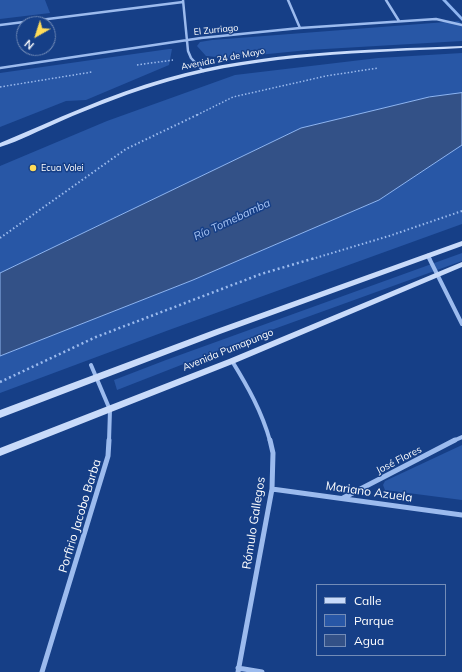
<!DOCTYPE html>
<meta charset="utf-8">
<style>
body{margin:0}
#map{position:relative;width:462px;height:672px;overflow:hidden;background:#163f87;font-family:Mulish,sans-serif}
canvas{display:block}
.legend{position:absolute;left:316px;top:584px;width:130px;height:72px;box-sizing:border-box;background:#163f87;border:1px solid #738cb7;margin:0;padding:5px 7px;list-style:none;font-size:12px;color:#fff}
.legend li{display:flex;align-items:center;gap:8px;height:20px}
.legend b{width:20px;border:1px solid #738cb7}
.north{position:absolute;left:16px;top:16px;width:40px;height:40px;box-sizing:border-box;background:#163f87;border:1px solid #738cb7;border-radius:50%;rotate:219deg;font-size:11px;font-weight:700;line-height:16px;text-align:center;color:#fff}
.north::after{content:'';display:block;margin:auto;width:14px;height:18px;background:#ffdc59;clip-path:polygon(50% 0,100% 100%,50% 72%,0 100%)}
</style>
<div id="map">
<canvas width="462" height="672"></canvas>
<ul class="legend">
<li><b style="height:5px;background:#c9dbfa"></b>Calle</li>
<li><b style="height:11px;background:#2857a6"></b>Parque</li>
<li><b style="height:11px;background:#335187"></b>Agua</li>
</ul>
<div class="north">N</div>
</div>
<script>
const ctx = document.querySelector('canvas').getContext('2d');
ctx.lineJoin = 'round';
function paint(path, color) {
  ctx.fillStyle = color;
  ctx.fill(path, 'evenodd');
}
function trace(path, color, width, dash) {
  ctx.strokeStyle = color;
  ctx.lineWidth = width;
  ctx.lineCap = dash ? 'butt' : 'round';
  ctx.setLineDash(dash || []);
  ctx.stroke(path);
}
function drawText(font, color, halo, rows, align = 'center') {
  ctx.font = font + ' Mulish,sans-serif';
  ctx.lineWidth = 3;
  ctx.setLineDash([]);
  ctx.textBaseline = 'middle';
  ctx.strokeStyle = halo;
  ctx.fillStyle = color;
  for (const [text, x, y, turn = 0] of rows) {
    ctx.save();
    ctx.translate(x, y);
    ctx.rotate((+turn || 0) * Math.PI / 180);
    ctx.textAlign = isNaN(turn) ? turn : align;
    if (halo) ctx.strokeText(text, 0, 0);
    ctx.fillText(text, 0, 0);
    ctx.restore();
  }
}
const green = new Path2D(`
 M0,0H45L50,13L0,19Z
 M459,21L462,25V41L308,50L228,58L206,56L197,46L200,42L212,40Z
 M169,49H172L169,65L86,100L66,101L0,127V73Z
 M462,53V93L429,97L301,128L0,273V166L107,121L235,75L378,58Z
 M462,145V224L169,330L0,393V356L193,280L379,200Z
 M462,253V261L263,333L117,390L114,380L166,360Z
 M462,445V500L385,490L383,485L385,481Z`);
const water = new Path2D(`
 M462,93V145L379,200L193,280L0,356V273L301,128L429,97Z`);
const stream = new Path2D(`
 M442,0H446L462,17V21Z`);
const pathFar2 = new Path2D(`
 M137,65L173,60
 M0,87L92,72
 M197,115L233,97L326,76L378,68`);
const pathFar1 = new Path2D(`
 M0,238L126,149L199,114
 M312,259L389,236L462,211`);
const path = new Path2D(`
 M0,382L96,337L261,274L315,258`);
const streetFar3 = new Path2D(`
 M183,0L188,51L191,58L203,71
 M288,0L300,28
 M386,0L399,21
 M0,25L183,2
 M0,68L201,38L300,28L436,19L462,25`);
const streetFar2 = new Path2D(`
 M428,255L430,259`);
const streetFar1 = new Path2D(`
 M429,258L462,324
 M232,361C248,387 262,412 270,441
 M91,365L110,410L109,441
 M453,441L462,437`);
const street = new Path2D(`
 M272,489L462,515
 M343,498L455,440
 M238,668L262,672
 M42,672L108,456L109,440
 M238,672L272,489L273,453L270,440`);
const secondary = new Path2D(`
 M462,46V48C365,53 264,54 170,81C132,92 95,106 59,122C40,130 20,141 0,147V143C55,120 109,94 167,78C262,51 364,50 462,46Z
 M462,241V246L220,334L0,418V410L214,330Z
 M462,262V267L235,363L0,456V448L229,359Z`);
const markers = [
 [33,168,4,"#ffdc59"]
];
const farStreetnames = [
 ["El Zurriago",216,30,-6],
 ["Avenida 24 de Mayo",223,59,-11]
];
const farPoinames = [
 ["Ecua Volei",41,168]
];
const streetNames = [
 ["Avenida Pumapungo",228,350,-22],
 ["José Flores",399,460,-27]
];
const waterNames = [
 ["Río Tomebamba",232,220,-25]
];
const nearStreetnames = [
 ["Mariano Azuela",369,492,8],
 ["Porfirio Jacobo Barba",80,516,-73],
 ["Rómulo Gallegos",254,523,-81]
];
paint(green, '#2857a6');
paint(water, '#335187');
trace(water, '#8eb5f1', 1);
paint(stream, '#8eb5f1');
trace(pathFar2, '#9cbbee', 1.5, [1.5, 2]);
trace(pathFar1, '#9cbbee', 2, [1.5, 2.5]);
trace(path, '#9cbbee', 2.5, [2, 3]);
trace(streetFar3, '#9cbbee', 2.5);
trace(streetFar2, '#9cbbee', 3);
trace(streetFar1, '#9cbbee', 4);
trace(street, '#9cbbee', 5);
paint(secondary, '#c9dbfa');
for (const [x, y, r, color] of markers) {
  const dot = new Path2D();
  dot.arc(x, y, r, 0, 2 * Math.PI);
  ctx.fillStyle = color;
  ctx.fill(dot);
  trace(dot, '#163f87', 1.5);
}
drawText('9px', '#fff', '#163f87', farStreetnames);
drawText('9px', '#fff', '#163f87', farPoinames, 'left');
drawText('10px', '#fff', '#163f87', streetNames);
drawText('italic 11px', '#a8c5f5', '#163f87', waterNames);
drawText('12px', '#fff', '#163f87', nearStreetnames);
</script>
